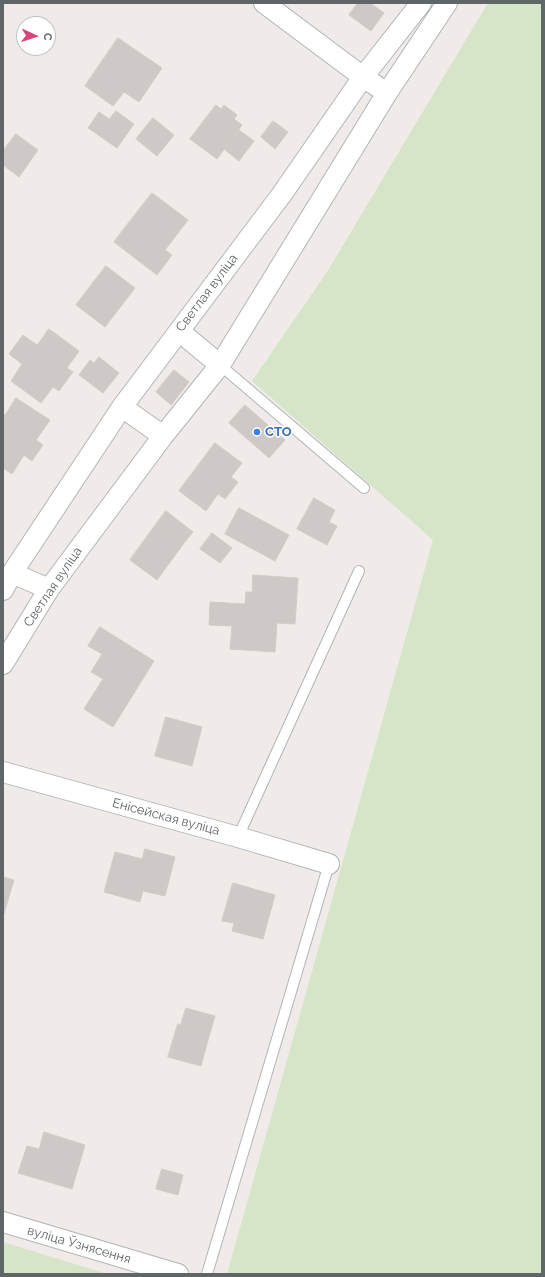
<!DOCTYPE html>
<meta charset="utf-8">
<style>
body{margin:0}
#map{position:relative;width:545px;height:1277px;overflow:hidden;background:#f0ebe8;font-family:Raleway,sans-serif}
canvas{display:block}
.frame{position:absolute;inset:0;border:4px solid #5f6667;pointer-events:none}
.north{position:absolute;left:16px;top:16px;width:40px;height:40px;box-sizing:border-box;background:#fff;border:1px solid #bfc2c2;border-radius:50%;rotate:93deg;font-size:11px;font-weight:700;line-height:16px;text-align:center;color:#5f6667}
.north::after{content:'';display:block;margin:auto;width:14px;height:18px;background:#dc437d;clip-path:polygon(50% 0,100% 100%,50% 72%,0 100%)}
</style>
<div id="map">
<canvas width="545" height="1277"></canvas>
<div class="frame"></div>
<div class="north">С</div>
</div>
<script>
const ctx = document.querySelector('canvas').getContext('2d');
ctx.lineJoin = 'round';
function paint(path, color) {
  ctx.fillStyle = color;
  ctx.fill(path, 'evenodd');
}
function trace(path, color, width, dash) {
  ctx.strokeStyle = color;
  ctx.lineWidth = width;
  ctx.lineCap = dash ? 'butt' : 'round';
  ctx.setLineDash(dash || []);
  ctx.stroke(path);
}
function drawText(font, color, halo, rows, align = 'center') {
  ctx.font = font + ' Raleway,sans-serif';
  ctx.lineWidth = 3;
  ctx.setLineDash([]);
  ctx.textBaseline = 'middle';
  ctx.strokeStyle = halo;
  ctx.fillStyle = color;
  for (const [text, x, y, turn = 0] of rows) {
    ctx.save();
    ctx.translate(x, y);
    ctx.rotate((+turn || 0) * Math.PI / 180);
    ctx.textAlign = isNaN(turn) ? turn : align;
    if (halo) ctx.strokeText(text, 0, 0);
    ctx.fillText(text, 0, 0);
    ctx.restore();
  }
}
const green = new Path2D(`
 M488,3H542V1274H227L433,540L252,381L327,272Z
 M3,1242L107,1274H3Z`);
const building = new Path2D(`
 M358,3H370L384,13L371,31L349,15Z
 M118,38L162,68L139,102L124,92L113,106L85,86Z
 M216,105L221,109L224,105L237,115L234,119L242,125L217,159L190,139Z
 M116,111L134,124L117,148L88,128L99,112L109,119Z
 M153,118L174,135L157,156L136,139Z
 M273,121L288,132L275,149L261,137Z
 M239,130L254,141L239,161L224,149Z
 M16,134L38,150L19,177L3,165V151Z
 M152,193L188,220L165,250L172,255L157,275L114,242Z
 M106,266L135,288L105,327L76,305Z
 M49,329L79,351L67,368L73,372L59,391L53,387L41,403L11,381L22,364L9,354L23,335L37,345Z
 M99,357L119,373L103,393L79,375L90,360L94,363Z
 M174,370L189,382L171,405L156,392Z
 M16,398L50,420L36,440L43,445L32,461L24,455L12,474L3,468V413L5,415Z
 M245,405L285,440L269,458L229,423Z
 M215,443L242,463L231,477L238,482L225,499L218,494L206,511L179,491Z
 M314,498L335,510L329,522L337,526L327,545L297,529Z
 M239,508L289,535L275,561L225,534Z
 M166,511L193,532L184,543L157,523Z
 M157,523L184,543L157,580L130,560Z
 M212,533L232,548L220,563L200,549Z
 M253,575L298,578L295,624L277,623L275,652L230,649L232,626L209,625L210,602L245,604L246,592H252Z
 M100,627L154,661L113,727L84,709L103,679L91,672L102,654L88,646Z
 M166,717L202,727L192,766L155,756Z
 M145,849L175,857L165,896L143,891L140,902L104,892L115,852L142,859Z
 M3,877L14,880L3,917Z
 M233,883L275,895L263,939L232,931L234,923L222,921Z
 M186,1008L215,1016L210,1033L181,1025Z
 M178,1024L210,1033L201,1066L168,1057Z
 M44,1132L85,1145L72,1189L18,1173L27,1146L39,1149Z
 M162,1169L183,1175L178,1195L156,1189Z`);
const service = new Path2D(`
 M220,365L364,488
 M238,837L359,571
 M207,1274L329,864`);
const minor = new Path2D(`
 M264,3L363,77L387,93
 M179,331L220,365
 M122,407L163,436
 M12,573L49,589
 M3,590L12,573L122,407L282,194L363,77L421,3
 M3,664L49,589L163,436L220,365L387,93L447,3
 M3,772L238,837L329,864
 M3,1222L178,1274`);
const markers = [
 [257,432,4,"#3f7fe0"]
];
const streetNames = [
 ["Светлая вуліца",207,293,-53],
 ["Светлая вуліца",53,587,-56],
 ["Енісейская вуліца",166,817,15],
 ["вуліца Ўзнясення",79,1245,16]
];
const shopNames = [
 ["СТО",265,432]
];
paint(green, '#d5e5c7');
paint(building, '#cec8c7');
trace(building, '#d4cac7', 1);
trace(service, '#b0b5b6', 12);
trace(minor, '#b0b5b6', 22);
trace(service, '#fff', 10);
trace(minor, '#fff', 20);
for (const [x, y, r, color] of markers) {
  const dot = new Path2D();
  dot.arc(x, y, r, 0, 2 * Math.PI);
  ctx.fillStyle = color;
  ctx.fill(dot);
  trace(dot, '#fff', 1.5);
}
drawText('13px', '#5f6667', '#fff', streetNames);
drawText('bold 13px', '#366cbe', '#fff', shopNames, 'left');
</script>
